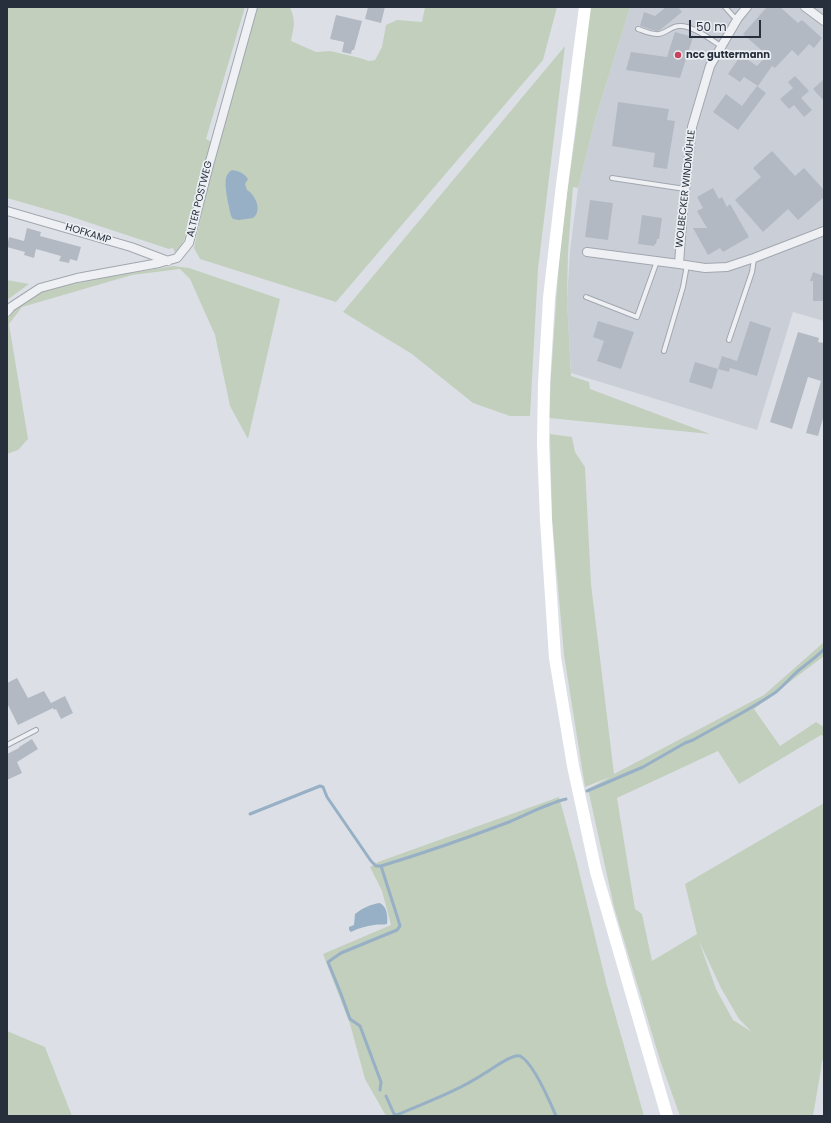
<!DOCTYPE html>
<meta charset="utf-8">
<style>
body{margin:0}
#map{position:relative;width:831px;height:1123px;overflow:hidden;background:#dce0e6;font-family:Poppins,sans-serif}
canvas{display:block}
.frame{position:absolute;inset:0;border:8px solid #262f3b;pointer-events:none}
.scale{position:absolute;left:689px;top:20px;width:72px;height:18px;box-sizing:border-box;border:2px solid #262f3b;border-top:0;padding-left:5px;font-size:12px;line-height:14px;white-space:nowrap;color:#262f3b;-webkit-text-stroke:3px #ebeff3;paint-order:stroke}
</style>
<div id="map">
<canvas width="831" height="1123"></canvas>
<div class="frame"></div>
<div class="scale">50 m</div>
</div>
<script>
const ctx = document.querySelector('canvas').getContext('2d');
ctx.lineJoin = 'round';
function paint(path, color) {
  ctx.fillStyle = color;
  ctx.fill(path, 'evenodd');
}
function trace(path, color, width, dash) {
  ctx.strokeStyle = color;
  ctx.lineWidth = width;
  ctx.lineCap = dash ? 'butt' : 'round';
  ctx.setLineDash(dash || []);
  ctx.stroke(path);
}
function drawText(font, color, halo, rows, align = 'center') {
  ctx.font = font + ' Poppins,sans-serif';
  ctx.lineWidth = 3.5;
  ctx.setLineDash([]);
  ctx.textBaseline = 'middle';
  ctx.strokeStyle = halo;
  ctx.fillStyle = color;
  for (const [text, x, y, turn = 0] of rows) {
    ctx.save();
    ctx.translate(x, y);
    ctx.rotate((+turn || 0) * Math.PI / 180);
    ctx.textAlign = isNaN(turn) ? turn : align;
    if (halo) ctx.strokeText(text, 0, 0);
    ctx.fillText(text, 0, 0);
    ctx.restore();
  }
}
const built = new Path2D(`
 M630,7H824V321L793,312L757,430L571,373L567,300L570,251L578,188L595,120Z`);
const green = new Path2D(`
 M7,7H245L206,139L212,142L185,238L180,248L175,253L173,248L169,249L66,215L7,198Z
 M256,7H290C296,22 294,26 291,41L316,52L330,51L360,58L369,61L375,60L382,47L386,25L397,20L422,22L425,7H557L543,60L336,302L200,259L194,248L212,166Z
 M590,7H630L595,120L578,188L573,187L568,252L567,300L571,376L589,382L590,389L710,434L549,418L551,376L559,260L566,201L578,116Z
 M565,46L538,269L530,416H510L473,403L412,354L343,312Z
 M173,266L189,268L280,299L248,439L230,406L215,335L190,279L180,269L132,275L22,307L9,324L28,439L18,450L7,454V319L17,307L40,292L53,288L108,277Z
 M7,280L29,284L7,300Z
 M550,434L572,437L575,452L585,467L591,584L614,774L764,695L824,642V656L754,709L780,746L816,722L824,727V736L821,735L739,784L718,751L617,798L635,909L642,914L652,961L697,934L685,884L824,803V1061H822L821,1069L813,1116H680L660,1060L614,907L588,789L610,777L585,787L564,655L552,519ZM699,941L721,988L739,1019L752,1032L733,1020L716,989Z
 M559,797L576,859L607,986L644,1116H386L365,1079L350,1024L323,954L391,925L382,891L370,867L378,862Z
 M7,1031L45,1047L72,1116H7Z`);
const water = new Path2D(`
 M232,170C239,171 244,173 248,179L245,184L247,190C253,193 260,205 257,212C257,214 254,217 253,218L239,220L233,219L231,216C229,207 224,187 226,178C227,174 229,172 232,170Z
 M380,903C387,907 388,916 387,924C383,925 379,924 374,925C366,926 359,928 351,932L349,930V927L354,925L355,914C361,909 371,904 380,903Z`);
const stream = new Path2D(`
 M587,791L643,767L685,743L693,740C721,724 750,710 776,692C786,684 793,674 803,667C810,661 818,656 824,649
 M250,814L320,786L323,787L327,797L371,861L376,866H381
 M380,1090L381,1082L360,1026L350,1019L341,994L328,962L341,953L397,930L400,926L398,919L381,866C424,853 467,838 509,822C528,814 546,804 566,799
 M386,1096L394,1114L397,1115C427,1102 458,1091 485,1073C492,1069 513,1053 520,1056C534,1063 550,1102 556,1116`);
const building = new Path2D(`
 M368,7H385L381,23L365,19Z
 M666,7H678L682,12L660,30L656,31L640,26L644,12L655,16Z
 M767,7H780L798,23L802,20L822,38L814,48L809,44L798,56L792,50L775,68L772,66L758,86L744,77L740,82L728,74L741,55L757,66L767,55L743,34Z
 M336,15L362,21L354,50H352L351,54L342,52L344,42L330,39Z
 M675,32L693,37L680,78L626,70L631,52L667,57Z
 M795,76L809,91L801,98L812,110L804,117L794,105L789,109L780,99L793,88L788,82Z
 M824,79V101L813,89Z
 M757,86L766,93L738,130L713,112L726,94L742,106Z
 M618,102L669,109L667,120L675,121L667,169L653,167L655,153L612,146Z
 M772,151L795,176L804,168L824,190V197L798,220L788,209L763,232L735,200L761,177L753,168Z
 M713,188L719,199L722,197L727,207L730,204L749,237L723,252L720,248L708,255L693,228H707L697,211L703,208L697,197Z
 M590,200L613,203L608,240L585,237Z
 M642,215L662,218L659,239H657L656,244H655L654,246L638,244Z
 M27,228L41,232L40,236L81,247L77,261L70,259L69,263L59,261L61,256L36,249L34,258L24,255L25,252L7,247L9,237L24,241Z
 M813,272L824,276V301H813V281H810Z
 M598,321L634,332L621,369L597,361L604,341L593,337Z
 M750,321L771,328L757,376L730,368L729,372L718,369L712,389L689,382L695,362L718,369L722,356L737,361Z
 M798,332L819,338L818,342L824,343V415L818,436L806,433L821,381L808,377L792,429L770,422Z
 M17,678L28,698L44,691L51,703L65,696L73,713L61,719L56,709L54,710L53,708L18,725L7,703V683Z
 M32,739L38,749L17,762L22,773L7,780V754L19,748V747Z`);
const service = new Path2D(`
 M725,7L733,16L737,19
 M638,29C644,31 652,35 659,34C666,33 672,26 679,26C692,25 710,39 721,46
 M612,178L685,189
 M586,297L637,317L657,261
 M729,340L752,272L754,259
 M664,351L683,287L687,265
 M7,745L36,730`);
const minor = new Path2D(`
 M747,7L738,18L710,66L692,127L683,209L679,264L705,268L727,267L754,258L824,231
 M805,7L824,21
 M7,211L131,247L168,261
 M587,252L679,264
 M7,312L11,307L40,288L77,278L159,263L177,258L189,243L209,165L253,7`);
const secondary = new Path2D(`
 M585,7L562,185L549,298L544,383L543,443L546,520L555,658L573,766L596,872L667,1116`);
const markers = [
 [678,55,4,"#c9425d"]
];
const poiNames = [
 ["ncc guttermann",686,55]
];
const streetNames = [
 ["WOLBECKER WINDMÜHLE",686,189,-84],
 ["ALTER POSTWEG",200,199,-76],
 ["HOFKAMP",88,234,17]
];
paint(built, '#cacfd7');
paint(green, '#c2cfbd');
paint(water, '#97b0c5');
trace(stream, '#97b0c5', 3);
paint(building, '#b3b9c2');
trace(service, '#a2a7af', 6);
trace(minor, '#a2a7af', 10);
trace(service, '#eef0f4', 4);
trace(minor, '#eef0f4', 8);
trace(secondary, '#fff', 12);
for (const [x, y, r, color] of markers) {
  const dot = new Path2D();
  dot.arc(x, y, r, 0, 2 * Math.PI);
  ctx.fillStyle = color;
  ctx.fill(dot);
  trace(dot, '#ebeff3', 1.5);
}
drawText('bold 10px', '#262f3b', '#ebeff3', poiNames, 'left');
drawText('10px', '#262f3b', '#ebeff3', streetNames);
</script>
